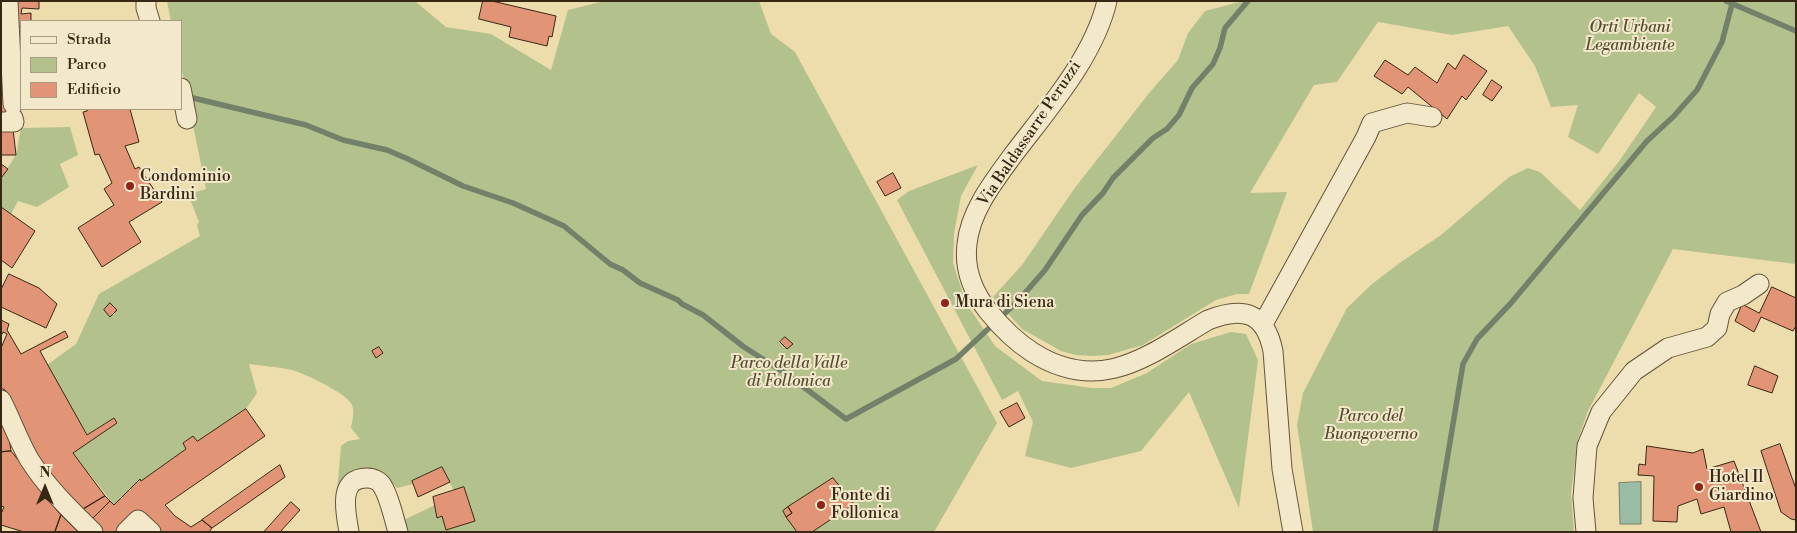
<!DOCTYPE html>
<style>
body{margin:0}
#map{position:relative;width:1797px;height:533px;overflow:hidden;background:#eddcac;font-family:"Libre Bodoni",serif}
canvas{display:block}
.frame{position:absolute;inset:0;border:2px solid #382714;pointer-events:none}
.legend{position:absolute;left:20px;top:20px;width:162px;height:90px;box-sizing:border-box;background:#f3e8c9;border:1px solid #a89b81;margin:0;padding:6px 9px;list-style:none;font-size:15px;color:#382714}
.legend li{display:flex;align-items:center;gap:10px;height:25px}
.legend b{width:25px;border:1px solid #a89b81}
.north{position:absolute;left:20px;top:463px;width:50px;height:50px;-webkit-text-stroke:4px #f3e8c9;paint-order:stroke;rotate:0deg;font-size:14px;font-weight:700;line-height:20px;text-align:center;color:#382714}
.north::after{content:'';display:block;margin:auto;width:18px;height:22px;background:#382714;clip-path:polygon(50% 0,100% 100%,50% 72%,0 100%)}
</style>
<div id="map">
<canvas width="1797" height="533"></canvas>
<div class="frame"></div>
<ul class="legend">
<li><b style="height:6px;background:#f3e8c9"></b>Strada</li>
<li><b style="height:14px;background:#b3c28d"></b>Parco</li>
<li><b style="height:14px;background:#e19576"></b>Edificio</li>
</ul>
<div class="north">N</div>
</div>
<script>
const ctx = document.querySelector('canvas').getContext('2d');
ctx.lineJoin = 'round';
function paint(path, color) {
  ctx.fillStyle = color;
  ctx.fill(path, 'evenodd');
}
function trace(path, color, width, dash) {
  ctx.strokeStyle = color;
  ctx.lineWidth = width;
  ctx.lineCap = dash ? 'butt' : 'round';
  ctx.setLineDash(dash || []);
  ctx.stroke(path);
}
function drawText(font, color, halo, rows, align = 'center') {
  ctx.font = font + ' "Libre Bodoni",serif';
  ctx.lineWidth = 4;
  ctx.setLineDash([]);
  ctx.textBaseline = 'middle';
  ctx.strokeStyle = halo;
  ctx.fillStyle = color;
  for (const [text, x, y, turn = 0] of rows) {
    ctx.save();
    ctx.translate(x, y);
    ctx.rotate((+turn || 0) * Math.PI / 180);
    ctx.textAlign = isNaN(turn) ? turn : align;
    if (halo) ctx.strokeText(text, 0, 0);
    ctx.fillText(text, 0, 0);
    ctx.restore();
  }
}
const green = new Path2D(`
 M167,1H415L446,27L491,34L551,70L568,10L604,1H759L771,34L795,52L997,423L934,532H409L404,520L435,505L438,517L442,516L446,530L475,521L465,488L454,491L442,467L412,481L413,484L397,488L390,480L381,474L348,480L337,492L341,446L348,441L360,439L351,428C352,421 355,412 352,405C348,394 304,373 292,370C279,367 263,366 249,364L257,393L246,409L197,441L193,436L183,443L186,449L141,481L140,479L114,505L73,453L117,423L114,418L87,435L47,365L76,344L99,294L200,236L197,225L199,222L188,194L206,189L181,66V21H171Z
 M1243,1H1796V264L1673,249L1588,411L1578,439L1571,493L1574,532H1313L1297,425L1303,393L1347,308L1372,284L1401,262L1441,235L1509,177L1528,168L1540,172L1580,210L1620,160L1656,107L1639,93L1598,154L1568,137L1578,105L1551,107L1535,66L1508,26L1452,35L1378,22L1337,82L1314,85L1250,193L1287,192L1249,294H1237L1216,300L1143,345L1108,355L1092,356L1076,355L1061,351L1022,329L993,297L1022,265L1074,189L1150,92L1178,60L1188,33L1205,11Z
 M70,127L78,155L60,164L69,187L37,207L18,201L11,214L1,207V178L16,155L21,128Z
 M978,165L961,196L954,234L953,263L966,303L995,346L1042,381L1092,388H1111L1147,373L1191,344L1231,332L1246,334L1258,360L1239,508L1189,392L1141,451L1071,468L1025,456L1033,422L1018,391L1002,400L897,200L909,191Z`);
const water = new Path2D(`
 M1641,482V524H1620L1619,483Z`);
const stream = new Path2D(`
 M1726,1L1796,31
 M193,98L306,125L343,140L387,150L408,159L463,186L513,203L564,226L610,264L623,270L640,283L678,300L682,304L703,315L744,347L785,373L846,419L956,359L1018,301L1045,270L1082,215L1103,193L1113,178L1153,138L1167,129L1179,115L1192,88L1213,64L1220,48L1225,28L1248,1
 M1435,532L1463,364L1477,339L1511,303L1647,141L1673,117L1697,90L1722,42L1732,4`);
const building = new Path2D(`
 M11,1H39V9L22,8L21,14L31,13V21H21V27L14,28Z
 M483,1H492L556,16L552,37L549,36L547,46L509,37L511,27L479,19Z
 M1464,55L1487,71L1466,100L1462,96L1447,119L1408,87L1402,94L1374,76L1385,60L1408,75L1415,67L1437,83L1448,63L1455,69Z
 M1492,80L1502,87L1492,101L1483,95Z
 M1,84H3L18,104L1,116Z
 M86,109H130L139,142L125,146L135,169L139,167L162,202L129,222L141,242L102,267L78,228L114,205L104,189L112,183L99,154L95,155L83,112L87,111Z
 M1,129H13L16,155H2Z
 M1,164L8,169L1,178Z
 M893,173L901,188L885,196L877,182Z
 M1,207L35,231L12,268L1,260Z
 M9,274L39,288L57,304L46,328L1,307V290Z
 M1772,287L1796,298V326L1793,331L1761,317L1754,332L1735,321L1742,304L1759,313Z
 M110,303L117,310L110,317L104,310Z
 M1,320L9,324L7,330L21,354L65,331L68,337L40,351L87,435L114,418L117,423L73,453L105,496L80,511L41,464L5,390L1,388V348L7,334L3,332L1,336Z
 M785,337L793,344L787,349L780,342Z
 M379,347L383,353L376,358L372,351Z
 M1755,366L1778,376L1772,393L1748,385Z
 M1017,403L1025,418L1009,427L1000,412Z
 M246,409L265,436L165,505L175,516L191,527L202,520L212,528L209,532H101L90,521L110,501L114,505L140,479L141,481L186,449L183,443L193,436L197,441Z
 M1,416L9,438L11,451L1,452Z
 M1780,444L1796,489V520L1791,519L1781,512L1761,451Z
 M1647,446L1693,453L1703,449L1707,469L1734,461L1761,532H1731L1724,507L1701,514L1697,499L1678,506L1677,522L1653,521L1654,476L1638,475L1639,464L1645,465Z
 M11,451L55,506L54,507L61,515L55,532H24L1,525V514L4,507L1,506V452Z
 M280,465L285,477L212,528L202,520Z
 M442,467L450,482L418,497L412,481Z
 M833,478L854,504L812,532H797L786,517L792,513L788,507Z
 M464,487L475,521L446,530L442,516L437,518L433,497Z
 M105,496L110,501L90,521L80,511Z
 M291,502L300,510L280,532H264Z
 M788,507L792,513L786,517L783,511Z
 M61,515L78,532H55Z`);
const minor = new Path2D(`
 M8,1L13,104
 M146,1V8L150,21
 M1107,1C1094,57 1047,110 1013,155C994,181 970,211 967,244C964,269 973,292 988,311C1001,327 1015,341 1032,352C1101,396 1149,355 1208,320C1243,306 1265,312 1273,351L1282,469L1293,532
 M181,88L187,119
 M1,122H14L13,118
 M1263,324L1366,137L1372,123L1407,113L1432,117
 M1,400C11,419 18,440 29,459C46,486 70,510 93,532
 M126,532L138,520L151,532
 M349,532C346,513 337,478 367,478C373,478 380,481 383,487C390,499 394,519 398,532
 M1586,532L1583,498L1587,446L1601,412L1634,371L1668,348L1707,337L1717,328L1720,314L1727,302L1743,295L1759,284`);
const markers = [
 [130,186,5,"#8f2418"],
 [945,303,5,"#8f2418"],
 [1699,487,5,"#8f2418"],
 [821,505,5,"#8f2418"]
];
const parkNames = [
 ["Orti Urbani",1630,28],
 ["Legambiente",1630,46],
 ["Parco della Valle",789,364],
 ["di Follonica",789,382],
 ["Parco del",1371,417],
 ["Buongoverno",1371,435]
];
const streetNames = [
 ["Via Baldassarre Peruzzi",1030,134,-56]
];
const poiNames = [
 ["Condominio",140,177],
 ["Bardini",140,195],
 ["Mura di Siena",955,303],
 ["Hotel Il",1709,478],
 ["Giardino",1709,496],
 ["Fonte di",831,496],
 ["Follonica",831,514]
];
paint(green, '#b3c28d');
paint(water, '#9abca4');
trace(water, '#73806a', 1);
trace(stream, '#73806a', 5.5);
paint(building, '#e19576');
trace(building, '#382714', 1);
trace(minor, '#65543a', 21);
trace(minor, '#f3e8c9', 19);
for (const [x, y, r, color] of markers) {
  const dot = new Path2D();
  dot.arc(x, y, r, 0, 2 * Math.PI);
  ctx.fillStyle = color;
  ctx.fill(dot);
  trace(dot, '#f3e8c9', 2);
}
drawText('italic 16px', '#574e32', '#f3e8c9', parkNames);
drawText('16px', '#382714', '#f3e8c9', streetNames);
drawText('16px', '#382714', '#f3e8c9', poiNames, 'left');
</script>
